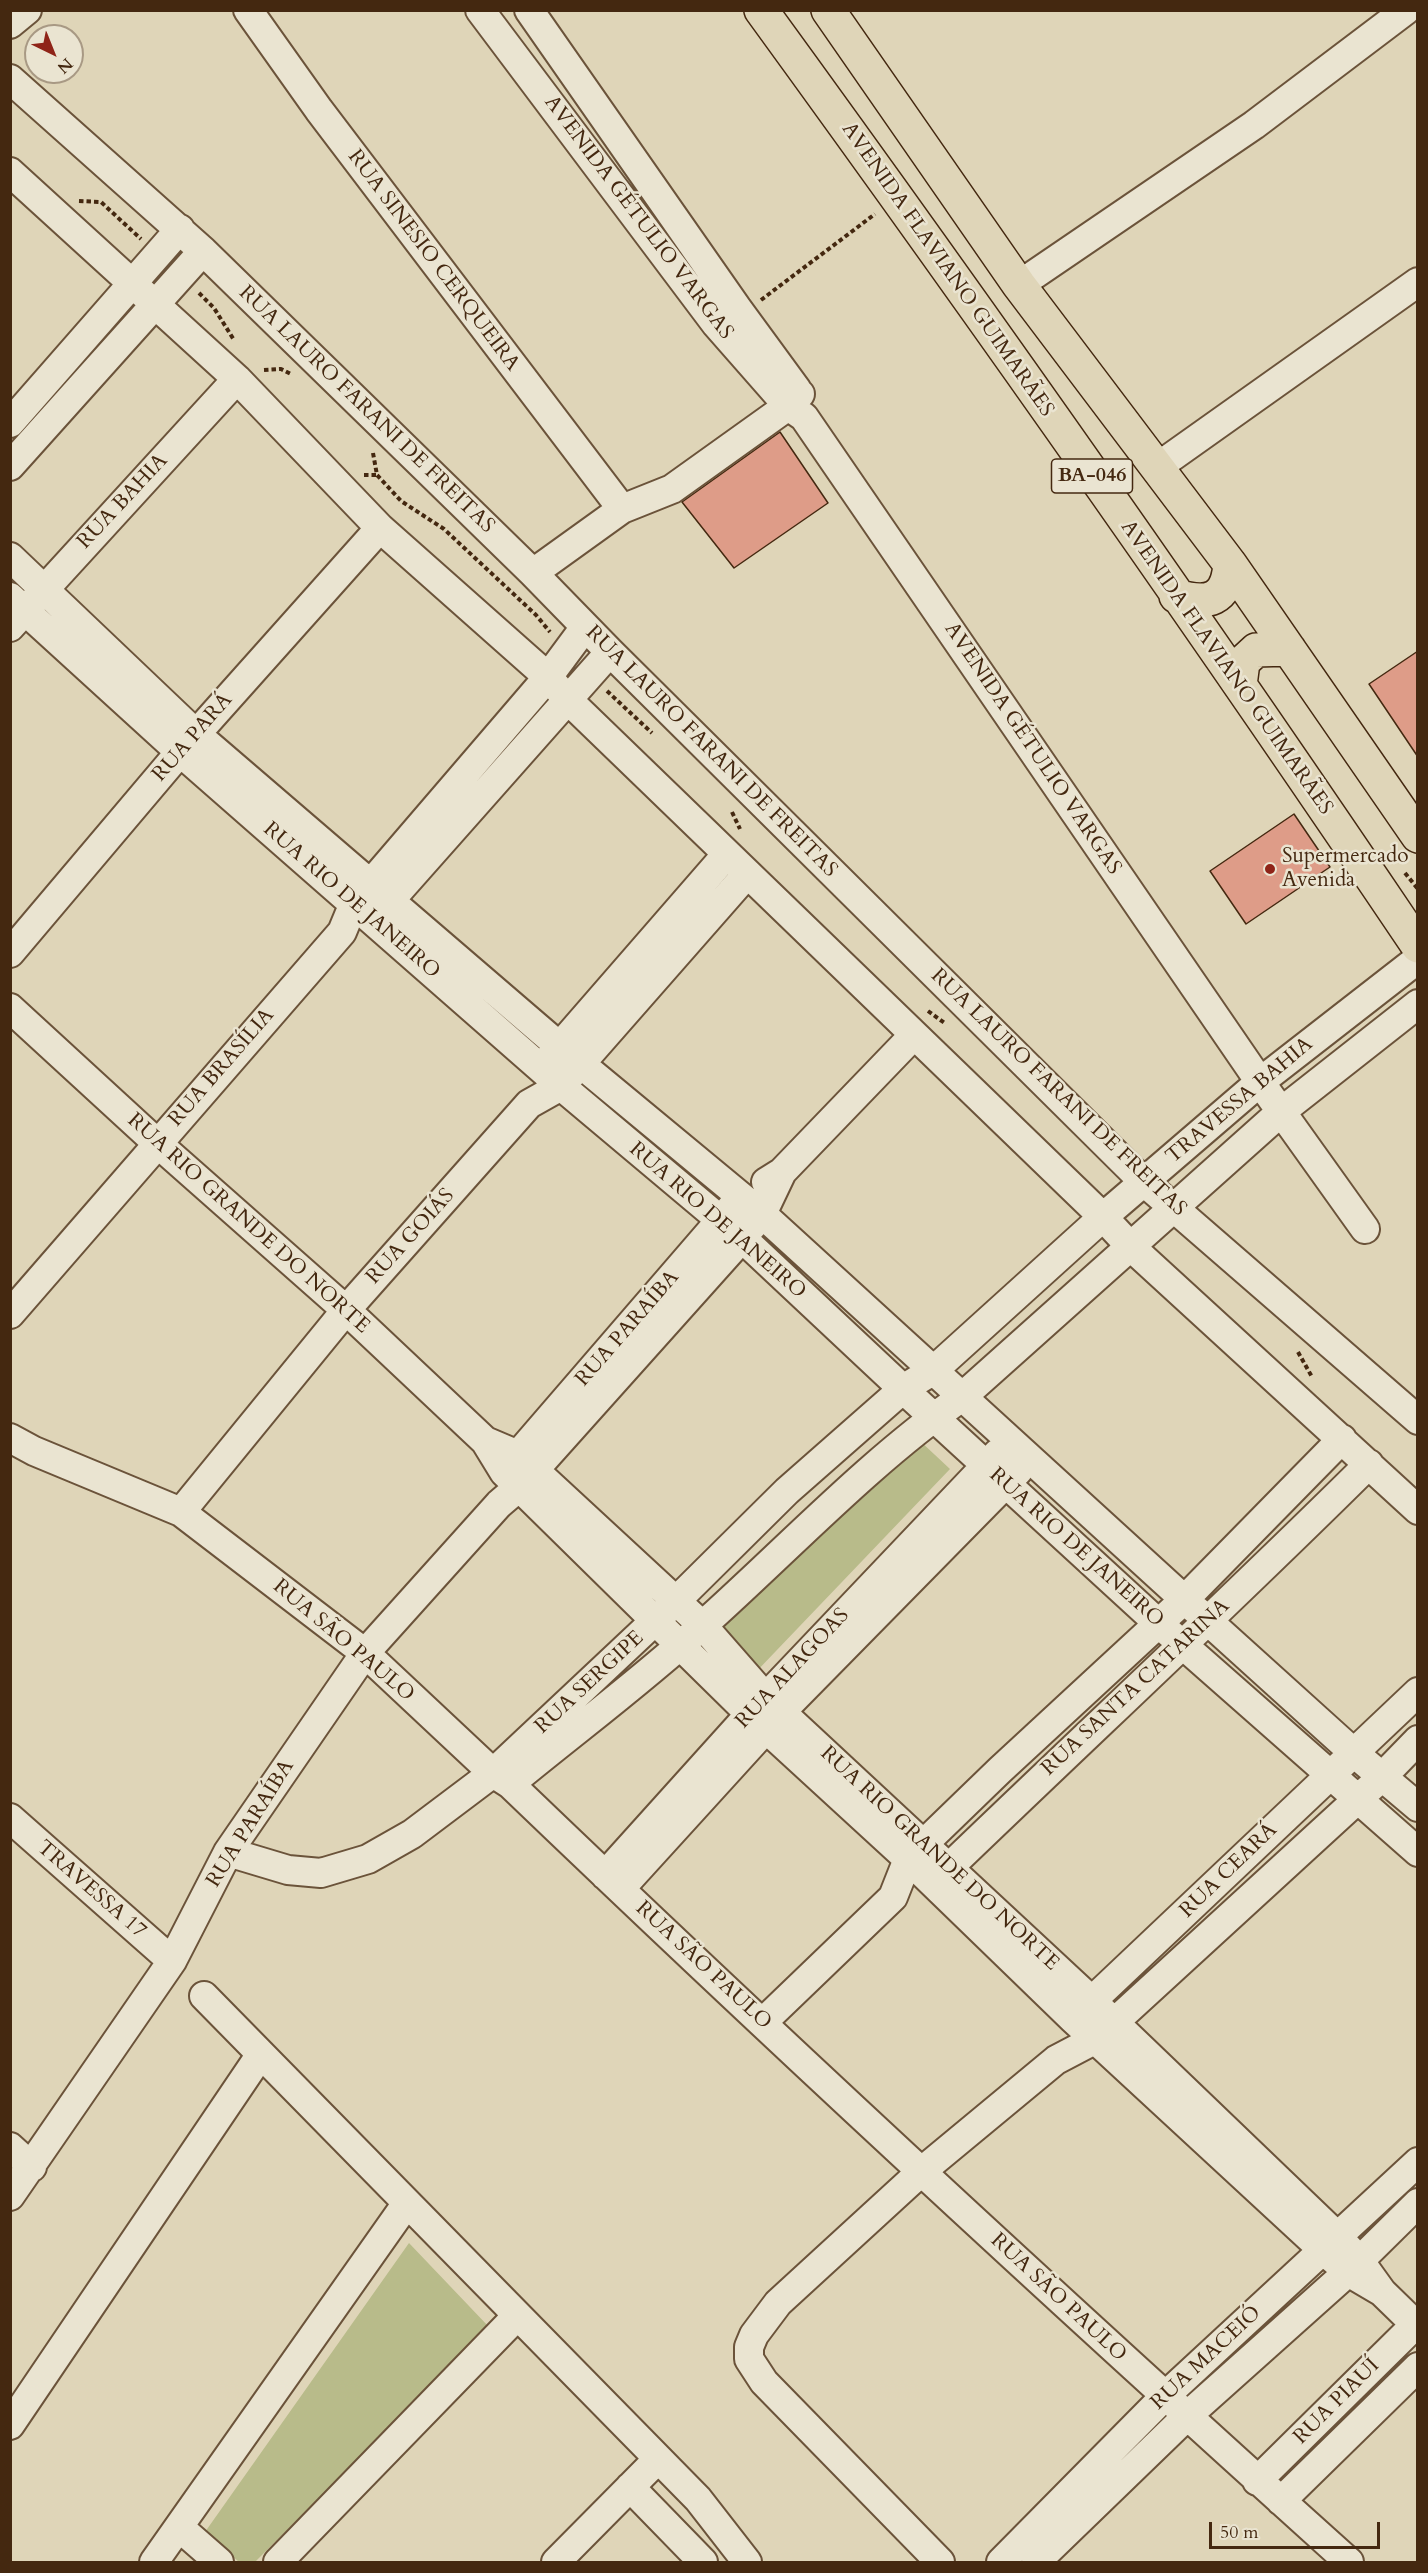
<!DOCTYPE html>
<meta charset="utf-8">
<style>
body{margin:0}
#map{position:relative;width:1428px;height:2573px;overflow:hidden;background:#dfd5b8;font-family:Cardo,serif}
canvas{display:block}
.frame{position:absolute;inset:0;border:12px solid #442810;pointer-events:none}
.north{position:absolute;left:24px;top:24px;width:60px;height:60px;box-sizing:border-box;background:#eae4d1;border:2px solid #a89984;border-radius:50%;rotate:137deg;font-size:16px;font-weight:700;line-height:24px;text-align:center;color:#442810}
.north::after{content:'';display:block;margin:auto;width:21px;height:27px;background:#8f2418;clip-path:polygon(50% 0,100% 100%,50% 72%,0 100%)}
.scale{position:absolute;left:1209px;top:2522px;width:171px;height:27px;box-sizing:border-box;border:3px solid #442810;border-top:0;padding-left:8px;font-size:18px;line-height:21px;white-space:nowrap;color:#442810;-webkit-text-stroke:4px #eae4d1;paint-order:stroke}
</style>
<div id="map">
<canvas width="1428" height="2573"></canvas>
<div class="frame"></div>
<div class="north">N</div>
<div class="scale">50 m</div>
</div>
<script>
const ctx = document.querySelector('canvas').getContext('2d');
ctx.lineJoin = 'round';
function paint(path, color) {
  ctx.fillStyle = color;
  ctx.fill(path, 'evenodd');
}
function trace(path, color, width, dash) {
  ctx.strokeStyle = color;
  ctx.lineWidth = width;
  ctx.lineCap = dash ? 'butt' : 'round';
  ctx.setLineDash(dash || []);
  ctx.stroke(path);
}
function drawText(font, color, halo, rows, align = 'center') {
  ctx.font = font + ' Cardo,serif';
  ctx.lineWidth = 5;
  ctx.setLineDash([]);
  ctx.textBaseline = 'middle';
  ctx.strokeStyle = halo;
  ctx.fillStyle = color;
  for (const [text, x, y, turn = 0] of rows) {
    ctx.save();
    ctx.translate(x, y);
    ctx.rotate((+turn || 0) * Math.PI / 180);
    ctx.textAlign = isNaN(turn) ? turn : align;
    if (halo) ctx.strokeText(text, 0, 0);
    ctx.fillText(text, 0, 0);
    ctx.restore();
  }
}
const green = new Path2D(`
 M919,1440L950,1469L754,1674L715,1633Z
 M409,2243L489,2327L255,2562H239L205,2532Z`);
const building = new Path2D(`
 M780,432L828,503L734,568L682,502Z
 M1418,651V757L1369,684Z
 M1294,814L1330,867L1246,924L1210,871Z`);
const path = new Path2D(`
 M79,201L101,202L141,239
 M199,293L214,308L234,340
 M761,300L875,214
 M264,370L281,369L291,374
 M373,453L377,475L401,501L444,529L536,615L550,632
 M364,475H377
 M607,691L652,733
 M732,812L740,829
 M1405,873L1418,889
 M928,1011L946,1024
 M1298,1352L1312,1377`);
const minor = new Path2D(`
 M248,10L319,110L622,509
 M480,10L716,324L788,406L804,417L1260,1082L1365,1229
 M529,10L737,308L797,390
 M10,24L27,10
 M10,79L203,251L533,573L610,652L1144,1182L1418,1420
 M10,172L237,379L380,528L548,677L567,699L1103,1217L1131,1247L1418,1510
 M1019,285L1254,125L1406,10
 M10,423L180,229
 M10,466L203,251
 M1156,468L1418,282
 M10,557L196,734L559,1046L762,1214L1208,1621L1354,1753L1418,1807
 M533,573L622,509L672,489L788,406L800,394
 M10,597L180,752L561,1086L742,1238L903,1389L1158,1623L1418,1852
 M10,627L237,379
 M378,914L610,652
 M10,953L180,752L380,528
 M10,1008L157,1143L346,1310L485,1441L504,1472L750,1714L908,1859L1073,2019L1323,2250L1348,2272L1382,2292
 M547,1061L727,854
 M766,1182L782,1172L913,1036
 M10,1314L342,932L354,903L548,677L585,627
 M10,1438L34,1451L181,1512L365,1653L493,1773L510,1784C785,2048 1066,2307 1349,2562
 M485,1441L518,1455L703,1626L766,1698L1092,2001L1338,2237L1359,2260L1382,2292L1418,2327
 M505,1470L732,1207
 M181,1512L346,1310L529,1104L561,1086L747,874
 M510,1784C574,1731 642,1681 703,1625C789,1548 868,1463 962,1397L1282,1111L1418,1004
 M10,1818L172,1961
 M228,1852L288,1870L321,1873L368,1859L412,1834L493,1773L676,1601L787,1491L903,1389L934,1370L1103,1217L1260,1082L1418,959
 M605,1875L750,1714L998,1453
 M936,1880C1080,1741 1227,1605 1369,1464
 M620,1889L782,1711L1018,1471
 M204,1996L698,2499L747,2562
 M1079,2013L1418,1692
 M763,2022L893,1897L908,1859L1000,1770L1185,1599L1342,1439
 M10,2147L32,2167
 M10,2196L172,1961L228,1852L365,1653L499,1504L520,1486L742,1238L762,1214L782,1172
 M10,2425L261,2054
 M1257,2481L1418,2322
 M630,2487L703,2562
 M1281,2501L1418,2367
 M179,2527L219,2562
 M154,2562L407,2203
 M278,2562L517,2316
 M556,2562L658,2459
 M940,2562L764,2382L749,2359V2347L754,2335L778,2303L922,2171L1056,2060L1096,2039L1383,1776L1418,1740
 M1001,2562L1164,2397L1418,2162
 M1036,2562L1187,2416L1348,2272L1418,2203`);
const major = new Path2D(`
 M761,10C985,318 1205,630 1418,946
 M828,10L1019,285L1230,564L1418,836
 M1176,596C1208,605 1227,601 1230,564
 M1240,685L1243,662L1256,650L1289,649`);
const markers = [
 [1270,869,6,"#8f2418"]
];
const shields = [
 [1092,476,81]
];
const shieldNames = [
 ["BA-046",1092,476]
];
const streetNames = [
 ["AVENIDA GÉTULIO VARGAS",638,218,53],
 ["RUA SINESIO CERQUEIRA",433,261,53],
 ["AVENIDA FLAVIANO GUIMARÃES",947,270,55],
 ["RUA LAURO FARANI DE FREITAS",366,410,44],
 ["RUA BAHIA",123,502,-47],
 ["AVENIDA FLAVIANO GUIMARÃES",1226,668,55],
 ["RUA PARÁ",193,738,-49],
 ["AVENIDA GÉTULIO VARGAS",1032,749,56],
 ["RUA LAURO FARANI DE FREITAS",711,752,45],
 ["RUA RIO DE JANEIRO",351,901,41],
 ["RUA BRASÍLIA",222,1068,-49],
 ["RUA LAURO FARANI DE FREITAS",1058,1093,44],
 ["TRAVESSA BAHIA",1240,1101,-40],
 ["RUA RIO DE JANEIRO",717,1221,41],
 ["RUA RIO GRANDE DO NORTE",248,1224,42],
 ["RUA GOIÁS",411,1237,-48],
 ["RUA PARAÍBA",628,1329,-49],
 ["RUA RIO DE JANEIRO",1076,1548,42],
 ["RUA SÃO PAULO",343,1641,40],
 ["RUA ALAGOAS",793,1669,-47],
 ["RUA SERGIPE",590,1683,-43],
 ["RUA SANTA CATARINA",1136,1688,-43],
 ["RUA PARAÍBA",251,1824,-58],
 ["RUA RIO GRANDE DO NORTE",939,1859,43],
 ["RUA CEARÁ",1229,1871,-44],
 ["TRAVESSA 17",91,1890,41],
 ["RUA SÃO PAULO",703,1966,43],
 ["RUA SÃO PAULO",1058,2298,43],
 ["RUA MACEIÓ",1206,2359,-43],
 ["RUA PIAUÍ",1337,2402,-45]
];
const poiNames = [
 ["Supermercado",1282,857],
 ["Avenida",1282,881]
];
paint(green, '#b8bb8a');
paint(building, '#de9c88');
trace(building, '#442810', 1.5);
trace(minor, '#6b533a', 32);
trace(major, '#442810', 36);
trace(path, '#442810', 4, [4.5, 3]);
trace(minor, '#eae4d1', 28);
trace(major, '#dfd5b8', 33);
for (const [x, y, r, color] of markers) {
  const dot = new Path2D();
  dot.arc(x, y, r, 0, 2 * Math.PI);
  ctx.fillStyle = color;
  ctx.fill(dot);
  trace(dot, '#eae4d1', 2);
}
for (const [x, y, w] of shields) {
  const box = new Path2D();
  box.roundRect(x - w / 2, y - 17, w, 34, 4.5);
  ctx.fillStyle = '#eae4d1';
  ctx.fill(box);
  trace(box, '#442810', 1.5);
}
drawText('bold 20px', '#442810', null, shieldNames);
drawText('21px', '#442810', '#eae4d1', streetNames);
drawText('21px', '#442810', '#eae4d1', poiNames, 'left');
</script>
